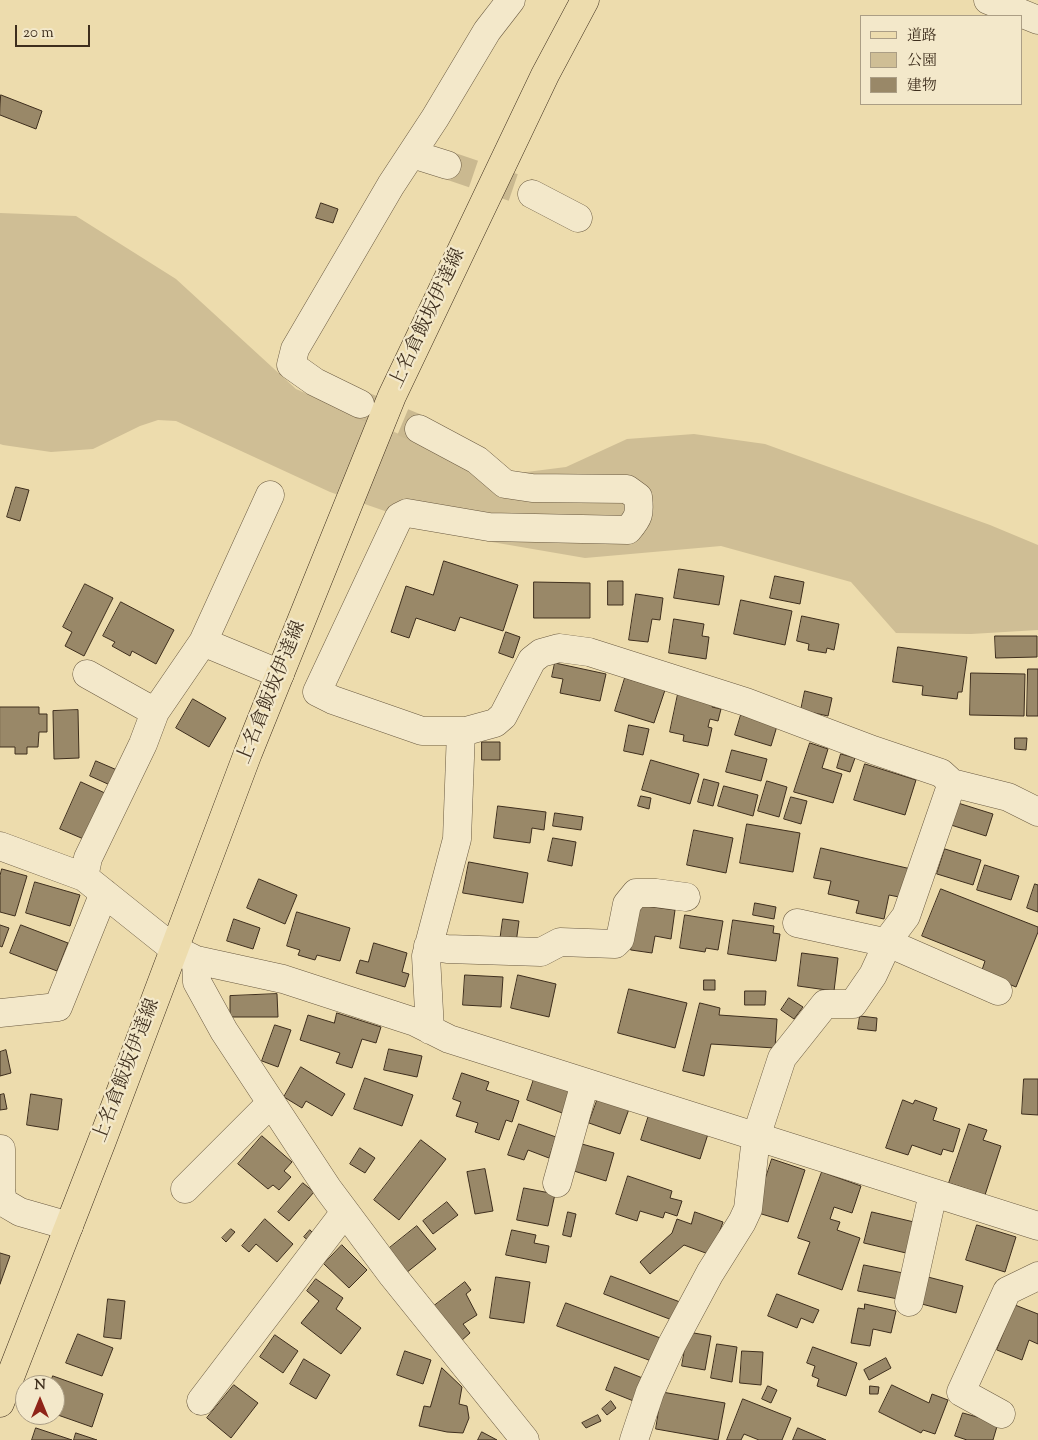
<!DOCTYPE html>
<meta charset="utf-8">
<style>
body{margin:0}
#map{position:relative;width:1038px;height:1440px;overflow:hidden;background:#eddcad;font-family:"Sorts Mill Goudy","Noto Serif JP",serif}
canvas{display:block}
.legend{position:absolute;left:860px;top:15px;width:162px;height:90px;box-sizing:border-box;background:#f3e8ca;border:1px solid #ab9e85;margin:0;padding:6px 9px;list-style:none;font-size:15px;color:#3e2e1d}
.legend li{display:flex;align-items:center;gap:10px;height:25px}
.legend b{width:25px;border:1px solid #ab9e85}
.north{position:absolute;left:15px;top:1375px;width:50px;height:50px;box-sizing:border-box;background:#f3e8ca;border:1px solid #ab9e85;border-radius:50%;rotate:0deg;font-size:14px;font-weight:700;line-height:20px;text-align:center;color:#3e2e1d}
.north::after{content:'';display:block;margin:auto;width:18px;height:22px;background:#8f2418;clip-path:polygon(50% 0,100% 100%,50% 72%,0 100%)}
.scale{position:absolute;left:15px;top:25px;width:75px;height:22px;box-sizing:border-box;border:2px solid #3e2e1d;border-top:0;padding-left:6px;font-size:15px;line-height:18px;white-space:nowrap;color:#3e2e1d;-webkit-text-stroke:4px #f3e8ca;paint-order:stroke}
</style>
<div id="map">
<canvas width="1038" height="1440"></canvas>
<ul class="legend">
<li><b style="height:6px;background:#eddcad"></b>道路</li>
<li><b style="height:14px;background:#cfbe95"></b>公園</li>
<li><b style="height:14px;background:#998868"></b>建物</li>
</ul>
<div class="north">N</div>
<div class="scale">20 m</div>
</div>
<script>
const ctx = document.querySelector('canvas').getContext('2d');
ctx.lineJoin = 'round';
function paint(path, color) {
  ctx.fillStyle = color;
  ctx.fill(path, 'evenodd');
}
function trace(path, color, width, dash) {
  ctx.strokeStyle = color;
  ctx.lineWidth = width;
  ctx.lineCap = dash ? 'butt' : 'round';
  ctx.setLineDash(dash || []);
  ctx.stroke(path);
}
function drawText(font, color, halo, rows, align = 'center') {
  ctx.font = font + ' "Sorts Mill Goudy","Noto Serif JP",serif';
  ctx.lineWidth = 4.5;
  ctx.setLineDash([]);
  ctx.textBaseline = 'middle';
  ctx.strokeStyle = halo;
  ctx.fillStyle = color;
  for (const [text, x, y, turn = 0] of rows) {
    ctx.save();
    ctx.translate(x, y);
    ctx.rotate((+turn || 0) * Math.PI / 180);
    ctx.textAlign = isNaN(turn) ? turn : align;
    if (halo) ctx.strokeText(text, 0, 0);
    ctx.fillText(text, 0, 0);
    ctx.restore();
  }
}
const green = new Path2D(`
 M0,213L76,216L176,279L296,389L495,476L566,467L627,439L694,434L765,444L990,525L1038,545V630L971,634L896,633L851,582L721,546L585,558L457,536L330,492L176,421L158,420L140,426L93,449L51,452L3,445L0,444Z`);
const building = new Path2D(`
 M1,95L42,111L36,129L0,115Z
 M321,203L338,209L333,223L316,218Z
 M16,487L29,490L20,521L7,517Z
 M444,561L518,585L503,631L460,617L455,631L416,618L409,638L391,632L406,586L433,595Z
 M679,569L724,576L719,605L674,598Z
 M775,576L804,582L800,604L770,598Z
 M608,581H623V605H608Z
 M534,582L590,583V618H534Z
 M85,584L113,598L84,656L65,646L72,632L63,627Z
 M636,594L663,598L660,620L652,619L648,642L629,640Z
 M741,600L792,611L785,645L734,634Z
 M121,602L174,630L156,664L132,651L130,656L112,646L115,642L103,636Z
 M802,616L839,624L834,650L827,648L826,653L808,650L809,644L797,641Z
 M674,619L704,624L702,636L709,637L706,659L669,653Z
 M506,632L520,637L513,658L499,653Z
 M995,636H1037V657L996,658Z
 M898,647L967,657L962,692H958L957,699L922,695L923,686L893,682Z
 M555,663L606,674L600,701L560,693L563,679L552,677Z
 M1028,669H1038V716H1027Z
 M971,673L1025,674L1024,716L970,715Z
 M625,678L665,690L654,723L615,711Z
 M805,691L832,698L828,716L801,710Z
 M678,694L714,701L712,707L721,709L718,721L710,719L708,727L712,728L708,746L683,741L684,735L670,732Z
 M193,699L226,718L209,747L176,728Z
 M0,707H39V714H47V732H39L38,747H27V754H15V747H0Z
 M78,710L79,758L54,759L53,711Z
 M741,715L777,726L771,746L735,735Z
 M629,725L649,729L643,755L624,751Z
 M1015,738H1027L1026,750L1015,749Z
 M482,742H500V760H482Z
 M810,743L828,749L822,768L842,774L833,803L794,792Z
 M732,750L767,759L761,781L726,772Z
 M841,754L855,758L850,772L837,768Z
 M651,760L699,774L690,804L642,790Z
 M96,761L117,770L110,785L90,776Z
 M865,764L916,780L905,815L854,800Z
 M704,779L719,783L713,806L698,802Z
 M767,781L787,787L779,817L758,811Z
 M81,782L107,794L86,840L60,829Z
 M724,786L758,795L753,816L718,806Z
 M641,796L651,798L649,809L638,806Z
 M791,797L807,801L801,824L784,819Z
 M958,803L993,814L986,836L951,825Z
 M498,806L546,812L544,830L532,828L530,843L494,838Z
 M555,813L583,817L581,830L553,826Z
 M747,824L800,833L793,872L740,863Z
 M694,830L733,838L726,873L687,865Z
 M553,838L576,842L572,866L548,861Z
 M821,848L911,869L904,898L889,895L884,919L856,913L859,901L828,894L831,881L814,878Z
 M945,849L981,860L973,885L937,874Z
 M469,862L528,873L523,903L463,893Z
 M985,865L1019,876L1011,900L977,890Z
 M2,869L27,876L15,916L0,912V876Z
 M259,879L297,895L285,924L247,908Z
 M35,882L80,895L70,926L26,913Z
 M1035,884L1038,885V912L1027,908Z
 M941,889L1038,927V932L1016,987L981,973L985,961L922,936Z
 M755,903L776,907L774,919L753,915Z
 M638,905L675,910L671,939L655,936L652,953L631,950Z
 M297,912L350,928L340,961L317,955L315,960L298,955L300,950L287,946Z
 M685,915L723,921L718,950L706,948L705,952L680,948Z
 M234,919L260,928L253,949L227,941Z
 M503,919L519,921L516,943L500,941Z
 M733,920L774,926L773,933L780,934L776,961L728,954Z
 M0,925L9,928L2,947L0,946Z
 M21,925L68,943L57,971L10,953Z
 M374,943L407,953L402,972L409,974L405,987L356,973L360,960L368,962Z
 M802,953L838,958L834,991L798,986Z
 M465,975L503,977L501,1007L463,1005Z
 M518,975L556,984L549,1017L511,1008Z
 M704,980H715V990H704Z
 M629,989L687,1003L675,1048L618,1033Z
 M745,991H766L765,1005H745Z
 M277,994L278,1017H230V996Z
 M789,998L803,1007L794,1019L781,1010Z
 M700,1003L720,1008L719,1015L777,1019L775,1048L711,1044L704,1076L683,1071Z
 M337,1013L381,1027L376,1043L362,1039L352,1068L336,1063L340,1053L300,1040L308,1015L334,1023Z
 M860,1016L877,1018L876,1031L858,1029Z
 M275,1025L291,1030L278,1067L262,1061Z
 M389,1049L422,1056L417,1077L384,1070Z
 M6,1050L11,1073L0,1076V1052Z
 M301,1067L345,1094L332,1116L306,1101L302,1108L284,1097Z
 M462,1073L489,1082L486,1090L519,1101L512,1122L506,1120L499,1140L475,1132L478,1123L456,1116L461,1102L453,1099Z
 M365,1078L413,1095L402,1126L354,1109Z
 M534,1079L572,1092L565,1114L527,1100Z
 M1024,1079H1038V1115L1022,1114Z
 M4,1094L7,1109L0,1110V1095Z
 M31,1094L62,1099L58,1130L27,1125Z
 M598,1098L629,1109L620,1134L589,1123Z
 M903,1100L913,1104L915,1100L937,1108L933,1120L960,1129L953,1152L943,1149L941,1155L912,1145L908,1155L886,1148Z
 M649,1115L708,1134L700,1159L641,1140Z
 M519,1124L556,1137L549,1158L528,1150L524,1160L508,1155Z
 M969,1124L987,1130L983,1140L1001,1146L985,1195L949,1183Z
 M262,1136L292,1162L284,1171L291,1177L279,1190L273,1185L268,1189L238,1164Z
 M421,1140L446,1159L399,1220L374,1200Z
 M582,1144L614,1153L606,1181L574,1171Z
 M360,1148L375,1158L365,1173L350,1164Z
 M772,1159L805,1170L788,1222L755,1212Z
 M485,1169L493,1211L475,1214L467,1172Z
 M822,1172L861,1186L852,1213L834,1207L830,1219L840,1222L837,1230L860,1238L842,1290L798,1274L810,1242L798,1238Z
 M628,1176L672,1191L670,1198L682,1201L677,1216L665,1212L663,1218L640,1211L637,1221L616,1214Z
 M303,1183L314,1192L289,1221L278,1212Z
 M524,1188L555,1194L548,1226L517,1220Z
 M447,1202L458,1215L433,1234L423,1221Z
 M568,1212L576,1214L571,1237L563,1235Z
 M695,1212L723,1222L711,1255L684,1245L650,1274L640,1262L672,1233L677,1219L691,1224Z
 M872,1212L914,1222L906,1253L864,1243Z
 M265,1219L293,1244L277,1262L256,1244L249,1252L242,1246Z
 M977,1225L1016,1237L1005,1272L966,1260Z
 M417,1226L436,1249L406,1273L387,1250Z
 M231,1229L235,1232L226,1242L222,1238Z
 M310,1230L316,1236L310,1242L304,1237Z
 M512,1230L536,1235L534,1243L549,1246L546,1263L506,1255Z
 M342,1245L367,1270L349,1288L324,1264Z
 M0,1253L10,1256L0,1284Z
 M864,1265L903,1273L898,1299L858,1291Z
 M611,1276L680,1302L672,1320L604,1294Z
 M924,1276L963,1286L956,1313L918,1303Z
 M496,1277L530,1282L524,1323L490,1318Z
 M316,1279L343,1298L336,1309L361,1328L341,1354L301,1323L319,1301L307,1291Z
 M465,1282L471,1290L466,1294L477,1315L463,1324L470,1333L461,1341L434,1306Z
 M777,1294L819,1310L813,1323L801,1318L797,1328L768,1316Z
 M108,1299L125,1301L121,1339L104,1337Z
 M566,1303L663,1339L654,1362L557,1326Z
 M865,1304L896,1311L891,1333L873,1329L870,1346L851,1343L858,1308L864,1309Z
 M1015,1305L1038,1314V1344L1029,1340L1022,1360L997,1350Z
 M688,1332L711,1336L705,1370L682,1366Z
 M78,1334L113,1348L102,1376L66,1363Z
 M275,1335L298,1351L283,1373L260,1357Z
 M717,1344L737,1347L732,1382L711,1378Z
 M813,1347L857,1363L846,1396L817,1386L819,1379L812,1376L815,1366L807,1363Z
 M405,1351L431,1360L423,1384L397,1375Z
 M742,1351L763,1352L761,1385L740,1383Z
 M886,1358L891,1368L869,1380L864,1370Z
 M304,1359L330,1375L316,1399L290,1384Z
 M615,1367L645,1379L636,1402L606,1390Z
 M442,1368L462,1387L459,1404L467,1406L469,1418L463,1433L447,1432L419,1426L424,1406L430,1407Z
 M53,1376L103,1394L92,1427L55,1414V1385H50Z
 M234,1385L258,1403L231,1438L207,1418Z
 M892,1385L929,1403L932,1394L948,1400L935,1434L923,1430L921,1433L879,1412Z
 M768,1386L777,1390L771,1403L762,1399Z
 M870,1386L879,1387L878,1394H870Z
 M662,1392L725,1403L718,1440L656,1429Z
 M743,1399L791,1418L782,1440H759L744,1434L741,1440H727Z
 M611,1401L616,1408L607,1415L602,1409Z
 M963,1413L998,1423L993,1440H967L955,1436Z
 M598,1415L601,1421L586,1428L582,1423Z
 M36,1428L72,1440H32Z
 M798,1428L826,1440H793Z
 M482,1432L497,1440H478Z
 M76,1433L97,1440H74Z`);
const minorTunnel = new Path2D(`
 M447,165L532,194
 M364,406L419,429`);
const minor = new Path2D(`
 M988,0L1038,20
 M412,154L447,165
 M532,194L578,218
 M360,404L315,382L291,365L295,349L391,185L435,118L487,31L511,0
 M419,429L477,460L505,484L532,488L627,489L638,497C640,514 639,517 628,530L489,527L407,513L399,517L317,692L333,700L422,731H466L495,723L503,716L532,660L541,653L559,648L589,652L746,702L873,750L941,773L952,783L906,916L891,936L873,975L853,1004H825L782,1058L756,1137L748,1209L742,1222L710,1273L672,1344L650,1392L634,1440
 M203,642L280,674
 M87,674L155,712
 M952,783L1008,797L1038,812
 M0,846L84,877L174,949L196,960L283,979L415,1022L449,1039L1038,1226
 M84,877L88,858L143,744L155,712L203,642L270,495
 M797,923L888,943L998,991
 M428,946L447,949L541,952L560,942L615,944L620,939L627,904L636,893H656L686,897
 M196,960L197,982L224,1031L328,1189L393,1276L525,1440
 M0,1013L58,1007L104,893
 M430,1030L426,956L457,839L461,731
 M1,1149V1190L3,1202L20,1212L69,1226
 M557,1183L585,1083
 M185,1189L271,1103
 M909,1302L933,1193
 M201,1401L345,1212
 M1001,1414L961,1392L1007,1291L1038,1276`);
const major = new Path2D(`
 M0,1403L102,1141L248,753L392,396L545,75L585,0`);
const streetNames = [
 ["上名倉飯坂伊達線",429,319,-65],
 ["上名倉飯坂伊達線",273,693,-68],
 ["上名倉飯坂伊達線",128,1071,-69]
];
paint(green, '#cfbe95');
paint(building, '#998868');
trace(building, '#3e2e1d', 1);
trace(minorTunnel, '#cab990', 28, [28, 14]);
trace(minor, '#6a5a41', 29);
trace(major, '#3e2e1d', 29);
trace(minor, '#f3e8ca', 28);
trace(major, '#eddcad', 28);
drawText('19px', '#3e2e1d', '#f3e8ca', streetNames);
</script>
